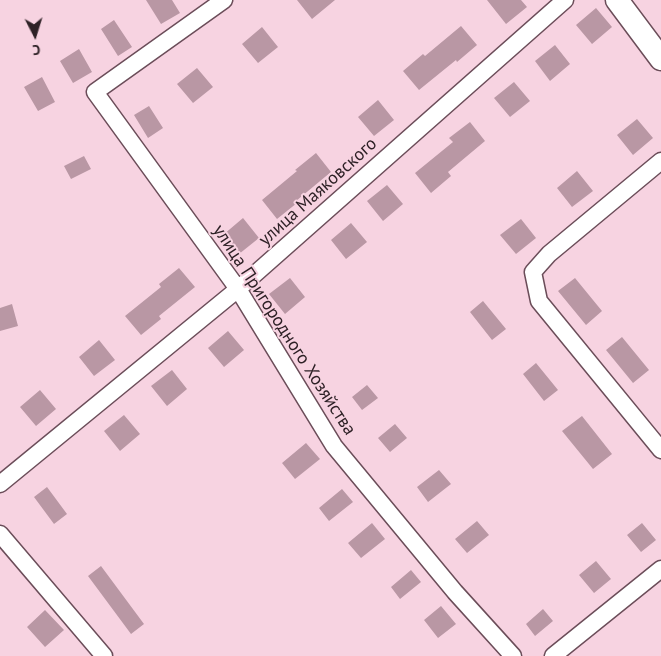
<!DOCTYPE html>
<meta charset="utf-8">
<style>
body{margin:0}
#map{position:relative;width:661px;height:656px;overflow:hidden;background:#f7d3e1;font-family:"PT Sans",sans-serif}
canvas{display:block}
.north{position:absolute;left:10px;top:10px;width:50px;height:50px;-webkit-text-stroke:4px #f7d3e1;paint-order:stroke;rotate:175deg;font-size:14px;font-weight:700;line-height:20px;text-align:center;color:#2e2126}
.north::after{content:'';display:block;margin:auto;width:18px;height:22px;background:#2e2126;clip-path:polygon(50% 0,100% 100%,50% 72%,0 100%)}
</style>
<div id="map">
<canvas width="661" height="656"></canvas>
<div class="north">С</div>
</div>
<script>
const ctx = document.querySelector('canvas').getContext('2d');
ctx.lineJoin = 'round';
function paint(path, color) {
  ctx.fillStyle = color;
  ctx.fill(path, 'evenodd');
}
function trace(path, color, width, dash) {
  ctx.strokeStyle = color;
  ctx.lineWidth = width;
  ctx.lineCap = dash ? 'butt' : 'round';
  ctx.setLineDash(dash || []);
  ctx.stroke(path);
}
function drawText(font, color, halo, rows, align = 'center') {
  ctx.font = font + ' "PT Sans",sans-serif';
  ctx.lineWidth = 4;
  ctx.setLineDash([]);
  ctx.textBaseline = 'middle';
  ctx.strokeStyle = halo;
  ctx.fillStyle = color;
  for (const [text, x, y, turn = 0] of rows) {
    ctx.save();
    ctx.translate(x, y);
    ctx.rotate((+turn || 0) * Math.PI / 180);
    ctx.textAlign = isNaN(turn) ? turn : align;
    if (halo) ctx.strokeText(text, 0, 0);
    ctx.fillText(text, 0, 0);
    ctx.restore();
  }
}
const building = new Path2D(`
 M146,0H172L180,13L161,24Z
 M297,0H335L312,19Z
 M487,0H521L527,7L506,24Z
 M596,8L612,27L592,44L576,25Z
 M114,20L132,47L118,56L101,29Z
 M461,26L477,45L457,62L456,60L419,90L403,71L423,54L425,56Z
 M262,27L278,47L258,63L242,44Z
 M555,45L570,64L550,81L535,61Z
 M79,49L92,72L73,83L60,61Z
 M197,68L213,87L193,103L177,84Z
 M42,77L55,102L38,111L24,87Z
 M514,82L530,101L510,117L494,98Z
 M378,100L394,120L374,136L358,117Z
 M149,106L163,128L148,138L134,115Z
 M637,119L653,138L633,155L617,135Z
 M470,122L485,141L448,172L451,176L431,193L415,173L453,142L449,138Z
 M316,153L331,172L296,201L297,203L277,219L262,200L297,171L295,170Z
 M84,156L91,169L71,179L64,166Z
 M577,171L593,191L572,207L557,188Z
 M387,185L403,204L383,221L367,201Z
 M243,218L259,238L239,254L223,235Z
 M521,219L536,238L516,254L500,235Z
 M351,223L367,242L346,259L331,240Z
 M179,268L195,287L159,316L161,319L141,335L125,316L161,287L159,284Z
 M290,278L305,297L285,314L269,294Z
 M575,278L602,311L586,325L558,291Z
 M483,301L506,329L492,340L470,312Z
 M12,304L18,326L0,331V308Z
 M228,331L244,350L224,367L208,348Z
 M622,337L649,370L633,383L606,350Z
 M99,340L115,360L94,376L79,357Z
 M536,363L558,390L544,401L523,374Z
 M172,370L187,389L167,406L151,386Z
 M367,385L378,398L362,410L352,397Z
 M40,390L56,409L36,426L20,407Z
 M124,415L140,434L120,451L104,431Z
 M582,416L612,454L593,469L562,431Z
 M395,424L407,438L390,452L378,438Z
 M306,443L320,459L295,479L282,463Z
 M439,470L451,484L428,502L417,487Z
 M47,487L67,514L54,524L34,497Z
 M342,489L353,502L329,521L319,508Z
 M477,521L489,535L467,553L455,539Z
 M372,523L385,539L361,558L348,543Z
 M642,523L656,540L641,552L627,535Z
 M596,561L611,579L594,593L579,575Z
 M101,566L144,624L131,634L88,576Z
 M411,570L421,582L400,599L391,587Z
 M441,606L456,624L438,638L424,620Z
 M543,609L553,621L535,636L526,624Z
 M45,610L64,630L45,647L27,627Z`);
const street = new Path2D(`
 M224,0L95,92L238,289L334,446L455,592L513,656
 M661,161L549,254L533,272L539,301L661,450
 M0,484L238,289L565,0
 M0,534L104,656
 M553,656L661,569`);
const secondary = new Path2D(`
 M617,0L661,59`);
const streetNames = [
 ["улица Маяковского",318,192,-42],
 ["улица Пригородного Хозяйства",284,330,57]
];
paint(building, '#b997a4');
trace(street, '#6b4d59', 19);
trace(secondary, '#6b4d59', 25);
trace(street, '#fff', 16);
trace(secondary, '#fff', 22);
drawText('18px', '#2e2126', '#f7d3e1', streetNames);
</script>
